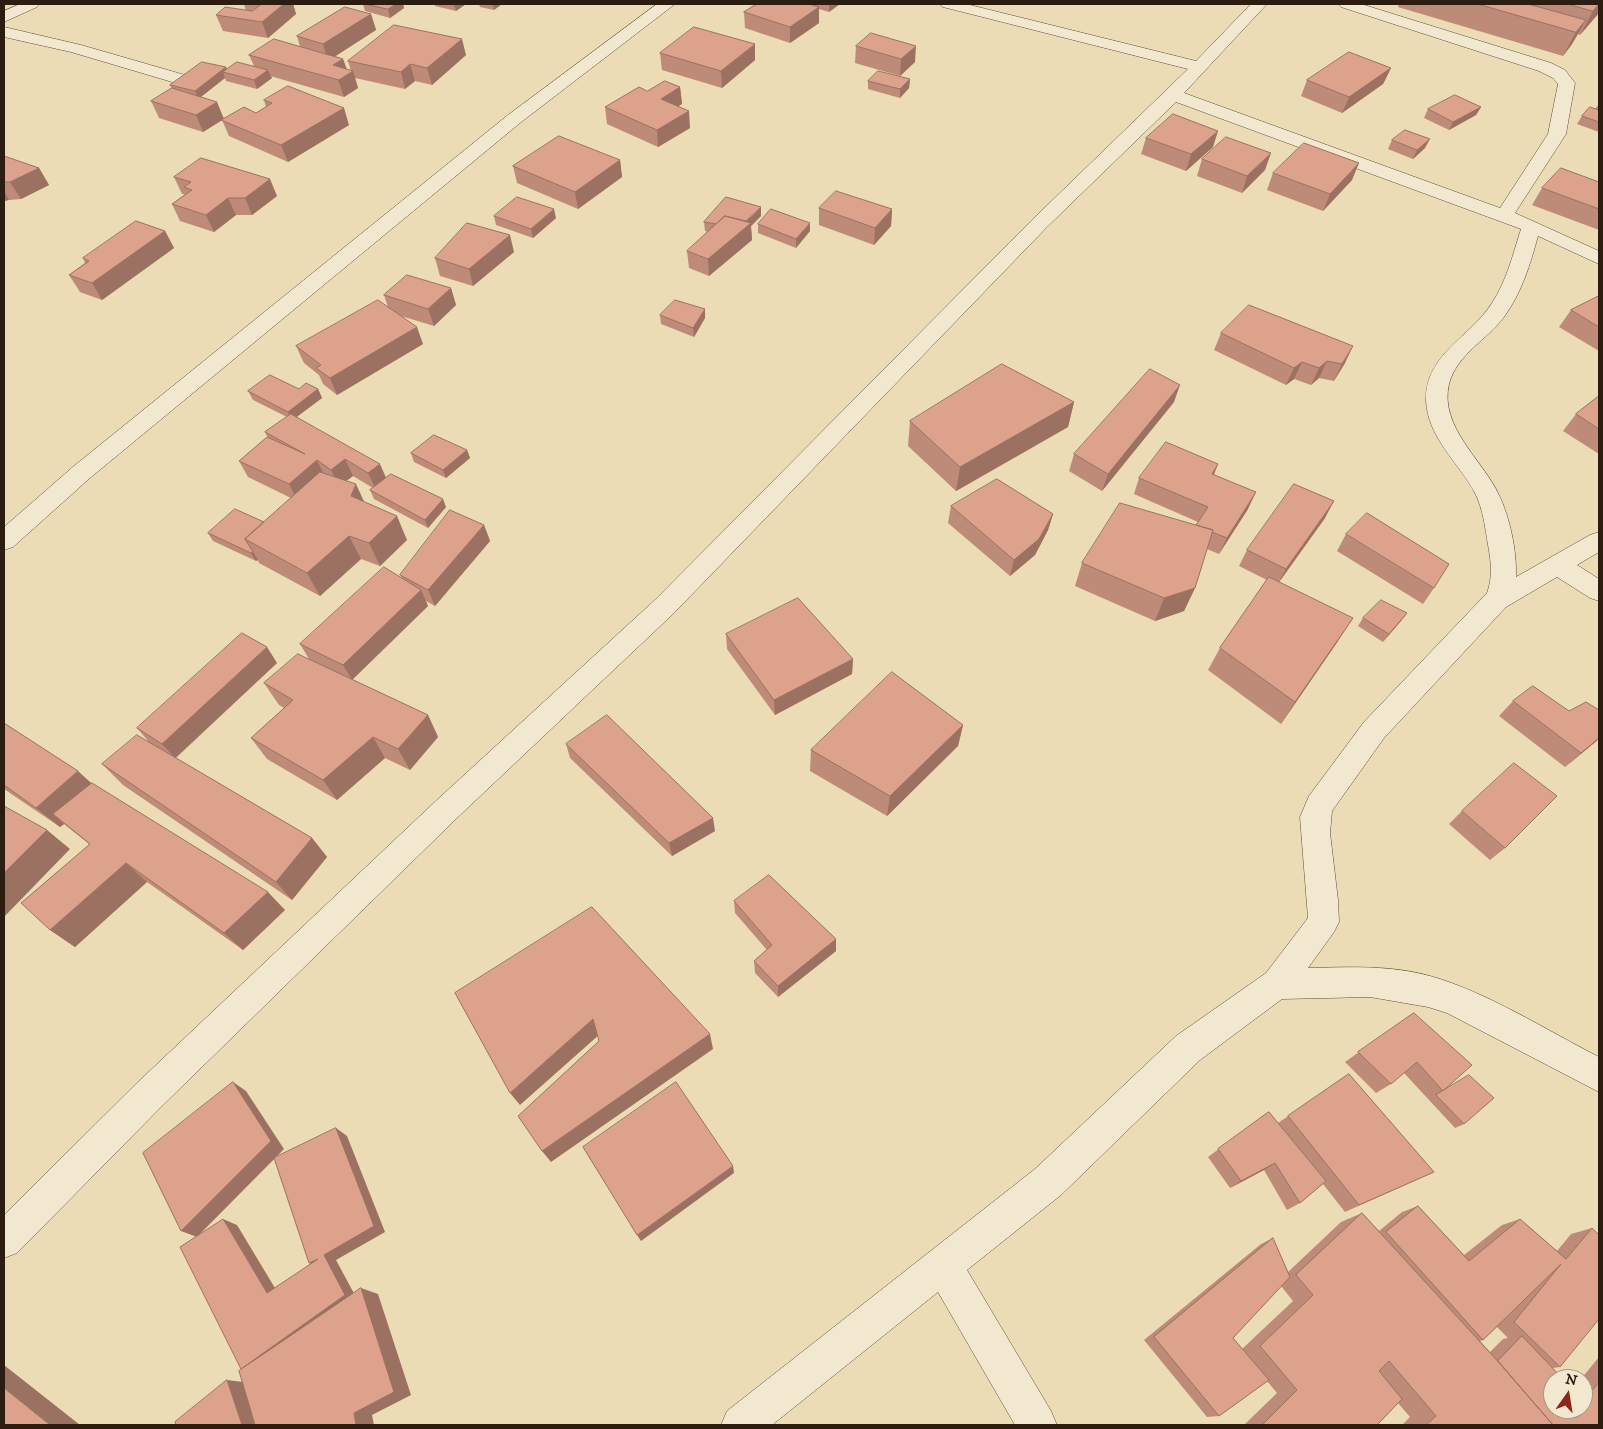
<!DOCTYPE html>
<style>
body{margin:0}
#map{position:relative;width:1603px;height:1429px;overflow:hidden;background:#ebdcb5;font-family:"IM FELL DW Pica",serif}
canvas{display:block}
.frame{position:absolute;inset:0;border:5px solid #2d1d11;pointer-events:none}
.north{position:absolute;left:1543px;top:1369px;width:50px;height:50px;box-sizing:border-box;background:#f2e8cf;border:1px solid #a39783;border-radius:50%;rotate:13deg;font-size:14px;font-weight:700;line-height:20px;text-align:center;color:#2d1d11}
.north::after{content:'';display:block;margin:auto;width:18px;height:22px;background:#8f2418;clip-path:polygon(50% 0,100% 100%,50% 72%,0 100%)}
</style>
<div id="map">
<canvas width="1603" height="1429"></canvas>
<div class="frame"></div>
<div class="north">N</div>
</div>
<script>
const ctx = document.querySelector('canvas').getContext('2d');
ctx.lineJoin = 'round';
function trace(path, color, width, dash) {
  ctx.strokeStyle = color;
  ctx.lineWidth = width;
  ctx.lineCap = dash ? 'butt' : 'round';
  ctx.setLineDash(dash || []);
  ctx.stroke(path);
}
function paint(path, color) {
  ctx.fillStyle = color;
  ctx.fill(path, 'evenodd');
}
const minor = new Path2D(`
 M20,4H40L37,7L4,22V11Z
 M657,4H675L520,123L90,478L13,547L4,550V527L74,466L508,115Z
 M940,4H966L1196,61L1251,4H1267L1184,93L1500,208L1548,134L1558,84L1553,78L1539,71L1341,7L1338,4H1361L1551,63L1565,70L1575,83L1566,134L1515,213L1599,251V264L1538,236C1530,265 1522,292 1504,317C1487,340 1457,354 1449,384C1439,427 1483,460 1499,495C1510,518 1517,551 1516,577L1590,535L1599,532V552L1577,565L1599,579V601L1590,598L1557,577L1506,607L1384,738L1332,811L1330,833L1338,900L1339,922L1334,932L1308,968C1349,967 1391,965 1430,976C1487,992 1546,1030 1599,1057V1092L1447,1013L1428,1007L1370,997L1282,999L1200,1060L1061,1195L967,1270L1051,1411L1057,1425H1015L938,1292L772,1425H721L727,1411L1035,1169L1176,1036L1266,973L1308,918L1300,817L1309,796L1364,722L1487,593C1493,577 1491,561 1488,545C1485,527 1483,509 1475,493C1459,463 1427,437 1426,400C1425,354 1471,337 1492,303C1507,280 1513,254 1521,229L1176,102L1047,227L674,613L458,817L162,1106L17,1253L4,1258V1215L138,1082L438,799L656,599L1033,219L1188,69L943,7Z
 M4,27L81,45L185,75L187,79L185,83L179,84L71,52L4,37Z`);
const wall = new Path2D(`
 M244,4H293L296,14L268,38L223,31L216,15L246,11Z
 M363,4H403L404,8L390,18L365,11Z
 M435,4H466L456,11L435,6Z
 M479,4H502L494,10L480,7Z
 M757,4H840L829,12L819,9V23L790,43L745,28L744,12Z
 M1399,4H1599L1598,14L1580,35L1578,34L1572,44L1563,56L1398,7Z
 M371,14L376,30L335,56L343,59L347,69L351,71L348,61L466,55L432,85L415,81L405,89L355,78L358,88L344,97L270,76L272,78L257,89L226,81L225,78L201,97L224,118L256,113L266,107L264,100L349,125L288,162L229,136L222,120L203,132L159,118L151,101L172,89L170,85L226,67L227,70L254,66L249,55L300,47L297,36Z
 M856,46L915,62L900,76L855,63Z
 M660,53L755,60L722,88L662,70Z
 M1391,68L1383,84L1342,113L1301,96L1307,80Z
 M910,79L909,88L900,98L868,89V81Z
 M680,87L682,104L678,106L690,128L658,147L607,124L605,107L647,91Z
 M1599,104V132L1577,124L1582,116L1595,109Z
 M1481,107L1476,115L1449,130L1424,118L1428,109Z
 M1146,138L1213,147L1186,171L1141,154Z
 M1392,140L1425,148L1413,159L1388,149Z
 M4,156L39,168L49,185L21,199L9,200L4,201Z
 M1202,159L1265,170L1242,193L1197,176Z
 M620,160L622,177L578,209L517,183L513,166Z
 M1273,173L1352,180L1323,211L1267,190Z
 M174,177L277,196L252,215H236L214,232L180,221L172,204L185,194H182Z
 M1599,182V230L1532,205L1542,188Z
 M819,208L892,209L891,226L874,245L819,225Z
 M494,216L556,218L533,238L496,225Z
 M761,216L751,226L752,240L709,276L689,268L687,251L708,232L705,231L704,222Z
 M758,224L810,231L796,248L758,233Z
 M165,231L174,248L102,300L80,292L69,275L85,263L83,258Z
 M514,252L473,286L440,276L435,258Z
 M451,288L456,305L434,326L401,316L423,344L337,395L323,384L319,375L304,363L296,346L388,307L384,295Z
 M1599,296V351L1559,327L1571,310Z
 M705,309V318L694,337L661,324L660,315Z
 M1221,333L1345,363L1334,381L1319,378L1311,385L1294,379L1286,385L1214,350Z
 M299,389H318L322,398L297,417L386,478L446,507L428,528L374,499L370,490L373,488L353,476L346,481L364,502L407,540L380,566L361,559L320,596L259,563L258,560L256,561L213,541L208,533L264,522L291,498L248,477L239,461L268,438L265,432L287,417L253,400L248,391Z
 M1599,396V454L1563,431L1576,414Z
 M1074,402L1068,427L956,491L908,446L910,421Z
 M1174,402L1102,491L1069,471L1074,454Z
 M467,450L470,458L446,478L414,462L411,453Z
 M1218,464L1214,475L1248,509L1219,554L1207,549L1195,588L1184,611L1155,621L1075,586L1082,563L1196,525L1198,522L1134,494L1139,478Z
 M951,506L1053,514L1048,530L1035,555L1010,576L948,523Z
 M1325,518L1279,582L1338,641L1281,724L1208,670L1220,648L1267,580L1239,566L1247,550Z
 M484,525L490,541L435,606L426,601L428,606L352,680L428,715L438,737L410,770L385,758L337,800L267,759L251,738L284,708L279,705L264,683L309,659L300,644L402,578L400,575Z
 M1346,534L1434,588L1423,604L1337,551Z
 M1407,613L1383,642L1358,626L1363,618Z
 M726,634L853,659L852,674L775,715L727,649Z
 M277,663L176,758L312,838L327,857L292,900L123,785L102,764L149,742L137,728Z
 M1513,701L1569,711L1599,710V739L1565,767L1499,716Z
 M4,723L91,783L285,910L243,950L147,882L75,947L50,930L89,844L64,824L60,827L4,789Z
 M963,725L958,746L887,816L810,771L811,750Z
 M566,744L715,831L672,856L570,758Z
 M1462,811L1505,848L1490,860L1449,824Z
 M734,901L836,951L778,997L755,973L754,961L767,950L735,913Z
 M1414,1013L1447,1088L1464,1124L1455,1128L1404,1073L1391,1084L1376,1093L1345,1062Z
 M1349,1074L1434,1172L1345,1212L1323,1184L1300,1203L1287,1210L1264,1170L1230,1188L1208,1157L1269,1112L1278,1123Z
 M1418,1206L1464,1255L1502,1225L1520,1219L1557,1251L1571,1234L1592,1228L1560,1367L1553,1368L1583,1409V1379H1581L1599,1357V1425H1402L1410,1417L1398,1403L1377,1425H1244L1277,1393L1267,1381L1219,1416L1207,1417L1144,1340L1261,1244L1273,1238L1288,1272L1341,1222L1362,1213L1379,1231L1402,1212ZM1281,1286L1293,1301L1242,1349L1233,1338ZM1497,1327L1508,1338L1503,1339L1490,1352L1480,1341L1483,1340Z`);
const shadedWall = new Path2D(`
 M284,4H293L296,14L268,38L262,22Z
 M396,4H403L404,8L390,18L388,9Z
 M454,4H466L456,11Z
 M493,4H502L494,10Z
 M829,4H840L829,12Z
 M1599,4V11L1598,14L1580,35L1593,11Z
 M819,7V23L790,43V27Z
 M371,14L376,30L328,61L323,44Z
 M1586,20L1572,44L1563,56L1576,32Z
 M462,39L466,55L432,85L427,68Z
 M755,44V60L722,88L721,71Z
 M916,46L915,62L900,76L901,59Z
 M343,59L348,74L353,71L358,88L344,97L333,65Z
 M410,64L415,81L405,89L401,72Z
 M226,67L229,74L223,72L225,78L198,99L195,91Z
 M1391,68L1383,84L1342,113L1349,97Z
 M268,70L272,78L257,89L254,80Z
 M910,79L909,88L900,98V89Z
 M680,87L682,104L663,116L661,99Z
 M217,102L224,119L203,132L196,115Z
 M1481,107L1476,115L1449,130L1453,122Z
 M344,108L349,125L288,162L281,145Z
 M689,111L690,128L658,147L657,130Z
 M1218,131L1213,147L1186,171L1191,154Z
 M1430,139L1425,148L1413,159L1417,150Z
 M1271,153L1265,170L1242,193L1247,176Z
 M620,160L622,177L578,209L575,192Z
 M1359,163L1352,180L1323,211L1330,194Z
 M39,168L49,185L21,199L10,182Z
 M270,179L277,196L252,215L245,198Z
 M4,191L9,200L4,201Z
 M228,198L236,215L214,232L206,215Z
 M761,207V216L751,226L752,240L709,276L708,259Z
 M554,209L556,218L533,238L531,229Z
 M892,209L891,226L874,245L875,228Z
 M810,223V231L796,248V239Z
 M165,231L174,248L102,300L92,283Z
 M510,235L514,252L473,286L469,269Z
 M451,288L456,305L434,326L428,309Z
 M705,309V318L694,337L693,328Z
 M417,327L423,344L337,395L330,378Z
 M1353,346L1345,363L1334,381L1342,364Z
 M1327,361L1319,378L1311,385L1319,368Z
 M1302,362L1294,379L1286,385L1294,368Z
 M1180,385L1174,402L1102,491L1108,474Z
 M318,389L322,398L292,420L288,412Z
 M1074,402L1068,427L956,491L960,467Z
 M467,450L470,458L446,478L443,470Z
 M345,459L353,476L339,486L331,470Z
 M317,460L325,477L298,501L289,484Z
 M380,464L387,480L376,489L368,473Z
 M1218,464L1211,480L1212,474Z
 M356,484L367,508L351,496Z
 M1256,492L1248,509L1219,554L1227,538Z
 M443,499L446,507L428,528L425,520Z
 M1334,501L1325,518L1277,585L1286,569Z
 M1053,514L1048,530L1035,555L1010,576L1014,560Z
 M397,516L407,540L380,566L369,543Z
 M484,525L490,541L435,606L428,590Z
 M349,536L361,559L320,596L307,573Z
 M253,552L258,560L256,561L251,553Z
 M1195,588L1184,611L1155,621L1164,598Z
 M421,590L428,606L352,680L343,665Z
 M1407,613L1401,621L1383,642L1389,634Z
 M1353,618L1338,641L1281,724L1295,702Z
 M267,647L277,663L175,758L162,744Z
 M853,659L852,674L775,715L774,700Z
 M428,715L438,737L410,770L398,749Z
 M963,725L958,746L887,816L890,796Z
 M373,737L385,758L337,800L323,780Z
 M1599,738V739L1565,767L1581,753Z
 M78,771L100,791L53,814L64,824L60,827L36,808Z
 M713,818L715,831L672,856L669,843Z
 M47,830L70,849L4,917V873Z
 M312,838L327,857L292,900L276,882Z
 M126,863L147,882L75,947L50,930Z
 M268,892L285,910L243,950L224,933Z
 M836,939V951L778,997V986Z
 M593,1019L600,1034L520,1105L510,1093Z
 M710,1034L713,1049L551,1162L542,1151Z
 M233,1082L246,1091L284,1149L197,1237L181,1231Z
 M336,1128L347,1136L385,1232L336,1260L357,1299L241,1369L322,1268L309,1263Z
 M1275,1163L1264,1170L1230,1188L1241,1181Z
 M733,1166L734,1173L641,1241L637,1235Z
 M223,1219L237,1225L281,1298L267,1293Z
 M361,1288L378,1294L411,1395L372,1415L374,1425H356L354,1413Z
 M4,1365L80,1425H50L4,1388Z
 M227,1380L243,1382L258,1425H242Z`);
const building = new Path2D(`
 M262,4H284L262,22L216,15L225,7L252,11Z
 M365,4H396L388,9Z
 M757,4H809L819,7L790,27L744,12Z
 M1478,4H1528L1586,20L1576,32Z
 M1568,4H1599L1593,11Z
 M345,7L371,14L323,44L297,36Z
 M394,25L462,39L427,68L410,64L401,72L348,61Z
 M694,27L755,44L721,71L660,53Z
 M871,33L916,46L901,59L856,46Z
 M274,39L343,59L333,65L353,71L339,80L249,55Z
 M1349,52L1391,68L1349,97L1307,80Z
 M202,62L226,67L195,91L170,85Z
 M237,62L268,70L254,80L223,72Z
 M878,71L910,79L900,89L868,81Z
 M665,81L680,87L661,99L689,111L657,130L605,107L639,87L647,91Z
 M288,86L344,108L281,145L221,120L244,107L256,113L272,103L264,100Z
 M172,88L217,102L196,115L151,101Z
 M1455,95L1481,107L1453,122L1428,109Z
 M1590,107L1599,110V122L1582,116Z
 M1173,114L1218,131L1191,154L1146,138Z
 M1405,130L1430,139L1417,150L1392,140Z
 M559,136L620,160L575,192L513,166Z
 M1226,137L1271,153L1247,176L1202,159Z
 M1304,143L1359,163L1330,194L1273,173Z
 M4,156L39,168L10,182H4Z
 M201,158L270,179L245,198H228L206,215L172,204L192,190L184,187L191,182L174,177Z
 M1561,168L1599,182V209L1542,188Z
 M836,191L892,209L875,228L819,208Z
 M517,197L554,209L531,229L494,216Z
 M726,197L761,207L746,221L725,216L716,224L704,222Z
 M771,209L810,223L796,239L758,224Z
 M725,216L751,223L708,259L687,251Z
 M136,221L165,231L92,283L69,275L89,261L83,258Z
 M467,223L510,235L469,269L435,258Z
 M407,275L451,288L428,309L384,295Z
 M1599,296V327L1571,310Z
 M378,300L417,327L330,378L316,368L321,365L296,346Z
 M675,300L705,309L693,328L660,315Z
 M1249,305L1353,346L1342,364L1327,361L1319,368L1302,362L1294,368L1221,333Z
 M1002,364L1074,402L960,467L910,421Z
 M1150,369L1180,385L1108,474L1074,454Z
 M270,375L299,389L306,383L318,389L288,412L248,391Z
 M1599,396V429L1576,414Z
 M291,414L380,464L368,473L345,459L331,470L317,460L289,484L239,461L267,437L305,454L265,432Z
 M434,435L467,450L443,470L411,453Z
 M1166,442L1218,464L1212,474L1256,492L1227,538L1212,532L1213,530L1196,525L1208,507L1139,478Z
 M320,472L356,484L351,496L397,516L369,543L349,536L307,573L245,539Z
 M391,474L443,499L425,520L370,490Z
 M997,479L1053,514L1039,539L1014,560L951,506Z
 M1294,484L1334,501L1286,569L1247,550Z
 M1120,503L1213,530L1195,588L1164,598L1082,563Z
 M235,509L264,522L245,539L253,552L251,553L208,533Z
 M450,510L484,525L428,590L400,575Z
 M1367,513L1449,564L1434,588L1346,534Z
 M384,567L421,590L343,665L300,644Z
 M1269,577L1353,618L1295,702L1220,648Z
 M798,598L853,659L774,700L726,634Z
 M1381,600L1407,613L1389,634L1363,618Z
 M242,633L267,647L162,744L137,728Z
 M298,654L428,715L398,749L373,737L323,780L251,738L293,700L264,683Z
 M892,672L963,725L890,796L811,750Z
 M1533,686L1569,711L1586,702L1599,710V738L1581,753L1513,701Z
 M607,715L713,818L669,843L566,744Z
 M4,723L78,771L36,808L4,785Z
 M137,735L312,838L276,882L102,764Z
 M1514,763L1557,796L1505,848L1462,811Z
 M92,783L268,892L224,933L126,863L50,930L21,903L90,844L53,814Z
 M4,806L47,830L4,873Z
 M769,875L836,939L778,986L754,961L772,945L734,901Z
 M592,907L710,1034L542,1151L518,1116L599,1041L593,1019L510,1093L455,993Z
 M1414,1013L1472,1065L1443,1091L1417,1062L1391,1084L1358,1052Z
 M1349,1074L1434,1172L1359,1205L1288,1116Z
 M1469,1075L1494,1098L1464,1124L1436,1095Z
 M233,1082L271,1141L181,1231L143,1153Z
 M676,1082L733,1166L637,1235L583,1147Z
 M1269,1112L1326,1181L1300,1203L1275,1163L1241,1181L1218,1149Z
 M336,1128L374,1226L324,1255L345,1295L241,1369L180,1247L223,1219L267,1293L318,1259L309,1263L274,1158Z
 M1418,1206L1469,1261L1520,1219L1566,1259L1592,1228L1599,1235V1319L1560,1367L1514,1322L1561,1264L1483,1340L1386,1232Z
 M1362,1213L1494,1357L1553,1425H1426L1436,1416L1389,1361L1379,1371L1402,1399L1377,1425H1262L1297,1390L1260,1346L1313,1295L1296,1275Z
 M1273,1238L1290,1277L1233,1338L1269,1380L1219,1416L1154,1337Z
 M361,1288L394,1392L354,1413L356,1425H255L239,1371Z
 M1522,1336L1563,1379H1553V1409H1583V1400L1584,1401L1599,1382V1425H1553L1498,1361Z
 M227,1380L242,1425H176L175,1422Z
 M4,1388L50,1425H4Z`);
trace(minor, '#5c4d3a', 1);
paint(minor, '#f2e8cf');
paint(wall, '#be8b78');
paint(shadedWall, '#9b7162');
paint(building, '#dda28c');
trace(building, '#9b7162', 1);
</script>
